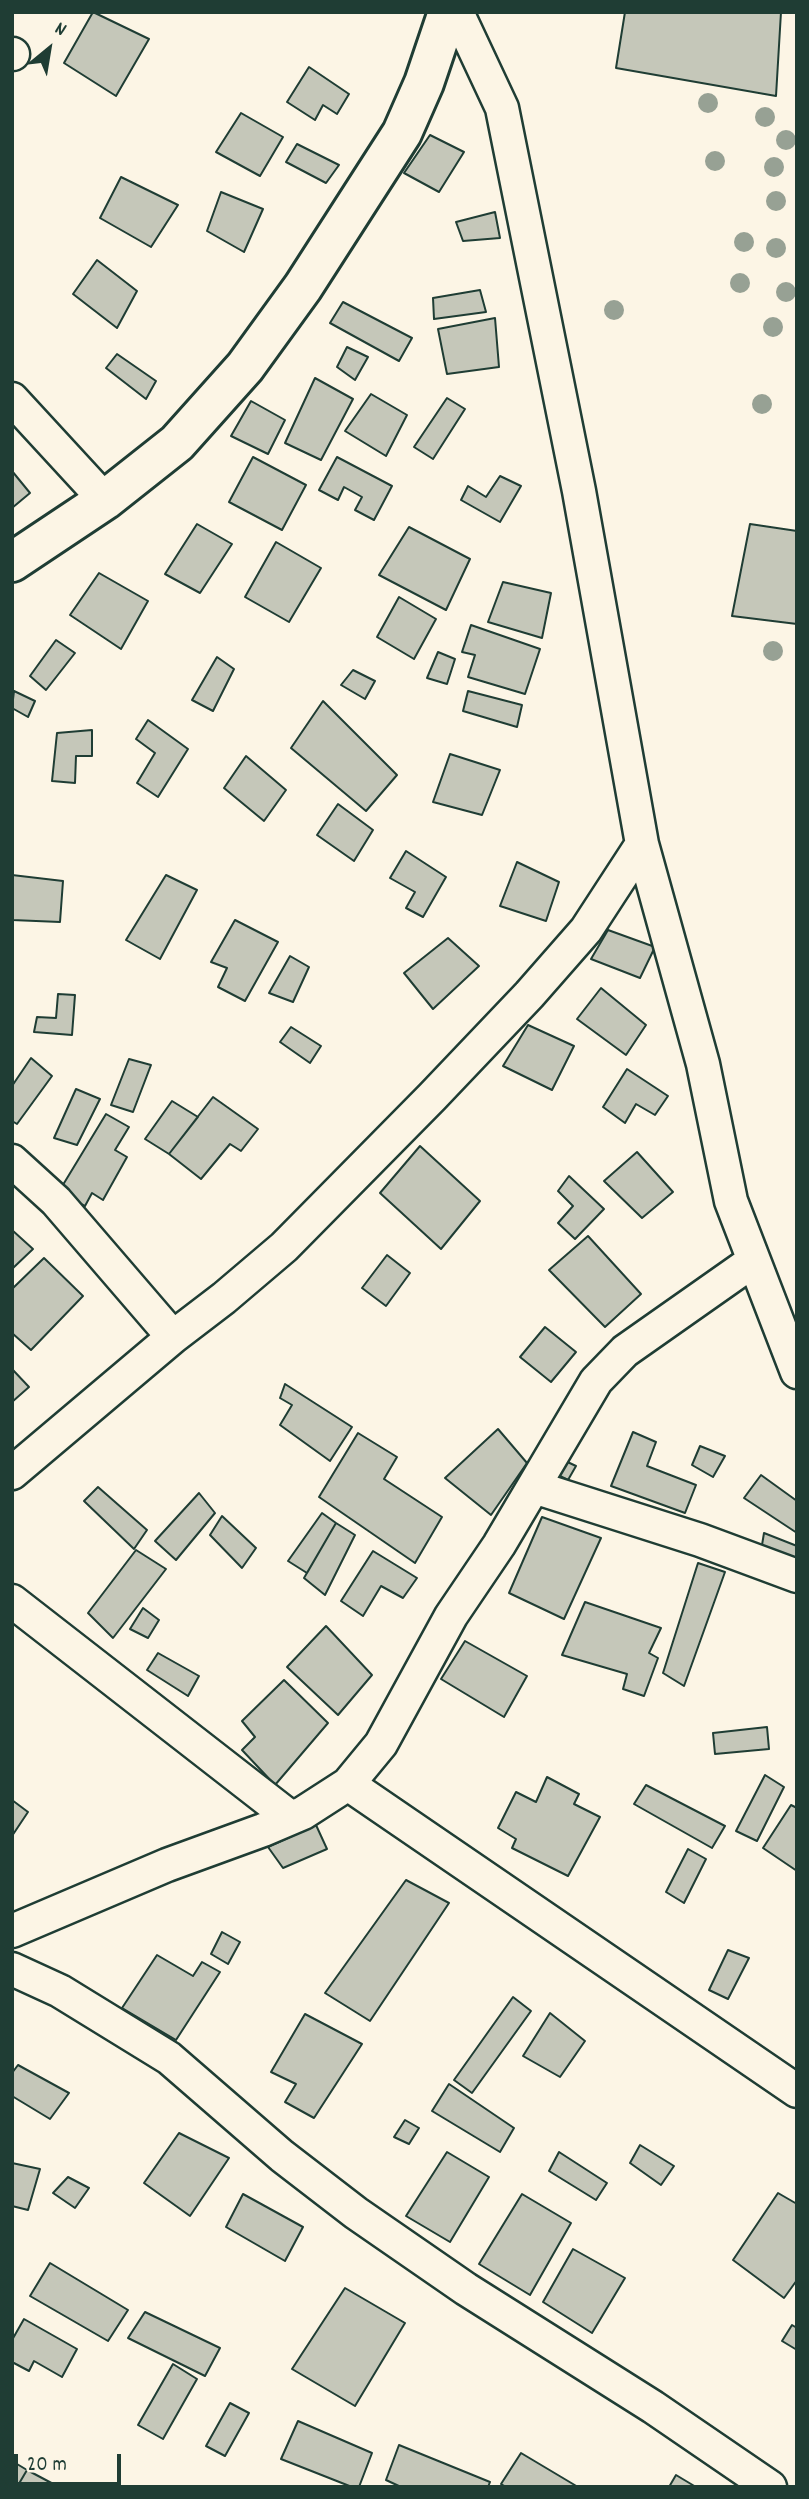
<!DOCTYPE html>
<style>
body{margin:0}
#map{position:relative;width:809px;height:2499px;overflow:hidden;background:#fcf5e5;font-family:Dekko,sans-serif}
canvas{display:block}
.frame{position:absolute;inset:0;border:14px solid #1f3d34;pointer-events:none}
.north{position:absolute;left:14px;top:14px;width:70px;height:70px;-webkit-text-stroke:5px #fcf5e5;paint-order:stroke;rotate:30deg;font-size:19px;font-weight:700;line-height:28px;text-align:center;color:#1f3d34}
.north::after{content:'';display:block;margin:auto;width:24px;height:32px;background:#1f3d34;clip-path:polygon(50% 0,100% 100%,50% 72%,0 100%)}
.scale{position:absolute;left:14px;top:2454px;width:107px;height:32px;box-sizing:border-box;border:4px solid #1f3d34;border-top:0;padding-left:9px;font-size:21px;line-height:24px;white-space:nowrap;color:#1f3d34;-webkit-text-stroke:5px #fcf5e5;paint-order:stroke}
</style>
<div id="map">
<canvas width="809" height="2499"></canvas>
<div class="frame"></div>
<div class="north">N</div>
<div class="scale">20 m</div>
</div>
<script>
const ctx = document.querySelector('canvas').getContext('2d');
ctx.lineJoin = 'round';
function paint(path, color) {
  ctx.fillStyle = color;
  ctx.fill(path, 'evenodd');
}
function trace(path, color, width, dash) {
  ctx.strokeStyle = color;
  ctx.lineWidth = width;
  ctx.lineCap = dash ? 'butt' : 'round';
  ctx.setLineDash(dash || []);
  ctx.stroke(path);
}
const building = new Path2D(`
 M93,12L149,39L116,96L64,63Z
 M625,12H781L776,96L616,68Z
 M309,67L349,94L337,114L323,105L315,120L287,102Z
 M241,113L283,137L260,176L216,152Z
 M430,135L464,152L439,192L404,173Z
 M297,144L339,165L326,183L286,162Z
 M121,177L178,205L151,247L100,218Z
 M221,192L263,209L244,252L207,231Z
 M495,212L500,238L463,241L456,222Z
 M97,260L137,291L117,328L73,294Z
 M480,290L486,312L434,319L433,298Z
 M343,302L412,338L399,361L330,323Z
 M495,318L499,367L447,374L438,329Z
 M347,347L368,357L355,380L337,367Z
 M117,354L156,381L146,399L106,368Z
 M315,378L353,399L321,460L285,443Z
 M371,394L407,415L386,456L345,431Z
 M447,398L465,409L433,459L414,447Z
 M251,401L285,420L268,454L231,436Z
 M253,457L306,485L282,530L229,502Z
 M337,457L392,486L374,520L355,510L362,497L344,487L338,500L319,490Z
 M12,471L30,493L12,508Z
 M500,476L521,486L500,522L461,500L468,486L486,497Z
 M197,524L232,544L200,593L165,574Z
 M750,524L797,531V624L732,616Z
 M409,527L470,559L446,610L379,575Z
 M276,542L321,568L289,622L245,597Z
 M99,573L148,601L121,649L70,615Z
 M503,582L551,593L542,638L488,622Z
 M399,597L436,619L414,659L377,637Z
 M471,625L540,649L525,694L468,677L475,655L462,652Z
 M56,640L75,653L46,690L30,676Z
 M438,652L455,659L447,684L427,678Z
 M217,657L234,669L213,711L192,700Z
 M353,670L375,681L365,699L341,685Z
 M14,691L35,701L28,717L12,708Z
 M468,691L522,705L517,727L463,711Z
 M323,701L397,775L366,811L291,748Z
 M148,720L188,749L158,797L137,783L155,753L136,739Z
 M92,730V756H76L75,783L52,781L57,733Z
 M450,754L500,770L482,815L433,802Z
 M246,756L286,790L264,821L224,788Z
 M338,804L373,830L354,861L317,835Z
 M406,851L446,877L423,917L406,908L415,892L390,878Z
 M517,862L559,882L546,921L500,906Z
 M12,875L63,881L60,922L12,920Z
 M166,875L197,890L160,959L126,940Z
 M235,920L278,942L245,1001L218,987L227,968L211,962Z
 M608,930L655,947L640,978L591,959Z
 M448,938L479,966L433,1009L404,973Z
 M290,956L309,967L293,1002L269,993Z
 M601,988L646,1025L626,1055L577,1019Z
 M58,994L75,995L72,1035L34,1032L37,1017L56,1018Z
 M528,1025L574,1046L552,1090L503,1066Z
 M291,1027L321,1046L310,1063L280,1042Z
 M31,1058L52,1076L17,1124L12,1121V1086Z
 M129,1059L151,1065L133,1112L111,1105Z
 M627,1069L668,1096L655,1115L636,1104L625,1123L603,1107Z
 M76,1089L100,1099L77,1145L54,1138Z
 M213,1097L258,1129L241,1151L230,1144L201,1179L169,1154Z
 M172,1101L198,1117L169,1154L145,1139Z
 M106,1114L129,1127L115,1150L127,1157L103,1200L92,1193L85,1206L58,1193Z
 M420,1146L480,1201L441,1249L380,1193Z
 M637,1152L673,1192L642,1218L604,1181Z
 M569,1176L604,1209L575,1239L558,1223L573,1206L558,1191Z
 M12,1230L33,1249L12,1269Z
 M588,1236L641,1294L605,1327L549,1270Z
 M387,1255L410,1273L386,1306L362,1288Z
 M44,1258L83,1296L31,1350L12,1333V1289Z
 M545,1327L576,1352L551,1382L520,1357Z
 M12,1369L29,1387L12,1402Z
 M285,1384L352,1427L330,1461L280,1425L292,1405L280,1398Z
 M498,1429L527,1463L491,1515L445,1478Z
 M633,1432L656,1442L647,1466L696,1485L685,1513L611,1486Z
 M358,1433L397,1457L384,1479L442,1517L415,1563L319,1497Z
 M700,1446L725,1456L713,1477L692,1465Z
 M559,1458L576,1466L568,1480L552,1472Z
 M761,1475L797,1501V1533L744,1498Z
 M98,1487L147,1530L134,1549L84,1501Z
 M199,1493L215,1513L176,1560L155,1541Z
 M322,1513L336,1523L307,1573L288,1561Z
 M222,1516L256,1548L242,1568L210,1535Z
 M542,1517L601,1538L564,1619L509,1593Z
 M336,1523L355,1535L325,1595L304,1578Z
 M764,1533L797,1546V1557L794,1563L761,1551Z
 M136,1550L166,1569L113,1638L88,1613Z
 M373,1551L417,1578L403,1598L381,1586L363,1616L341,1601Z
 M698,1563L725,1572L684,1686L663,1673Z
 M585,1602L661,1628L649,1653L658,1658L644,1696L623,1689L627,1674L562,1655Z
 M143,1608L159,1620L148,1638L130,1629Z
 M326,1626L372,1675L338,1715L287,1667Z
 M465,1641L527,1676L504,1717L441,1679Z
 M158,1653L199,1676L188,1696L147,1670Z
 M284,1680L328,1723L275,1785L242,1750L255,1737L242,1721Z
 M767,1727L769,1749L715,1754L713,1733Z
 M765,1775L784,1787L757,1841L736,1831Z
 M547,1777L579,1794L574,1804L600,1817L568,1876L512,1848L516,1839L498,1828L516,1792L536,1802Z
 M646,1785L725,1826L712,1848L634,1804Z
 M12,1800L28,1812L12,1836Z
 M791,1805L797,1808V1871L763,1848Z
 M316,1825L327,1849L283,1868L268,1847Z
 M688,1849L706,1859L684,1903L666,1892Z
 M406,1880L449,1903L370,2021L325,1993Z
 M222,1932L240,1942L228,1964L211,1954Z
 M728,1950L749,1958L728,1999L709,1990Z
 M157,1955L193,1976L202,1962L220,1972L176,2040L122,2008Z
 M513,1997L531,2011L472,2093L454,2080Z
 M550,2013L585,2041L560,2077L523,2056Z
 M305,2014L362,2044L314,2118L285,2102L296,2084L271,2072Z
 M18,2065L69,2093L50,2119L12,2096V2073Z
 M449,2084L514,2128L500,2152L432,2111Z
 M405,2120L419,2128L409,2144L394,2137Z
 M179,2133L229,2158L190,2216L144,2183Z
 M640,2145L674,2166L661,2185L630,2163Z
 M447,2152L489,2177L450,2242L406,2216Z
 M559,2152L607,2183L596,2200L549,2171Z
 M12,2163L40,2169L28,2210L12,2206Z
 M68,2177L89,2188L75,2208L53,2193Z
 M778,2193L797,2204V2280L784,2298L733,2260Z
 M243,2194L303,2227L285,2261L226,2227Z
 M522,2194L571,2223L530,2295L479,2264Z
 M573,2249L625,2278L592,2333L543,2302Z
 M50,2263L128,2310L108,2341L30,2296Z
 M345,2288L405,2323L355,2406L292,2369Z
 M145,2312L220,2348L205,2376L128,2338Z
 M24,2319L77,2349L62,2377L34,2361L29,2371L12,2362V2340Z
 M792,2325L797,2328V2350L782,2341Z
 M173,2364L197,2379L163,2439L138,2425Z
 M230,2403L249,2413L225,2456L206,2446Z
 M298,2421L372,2453L359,2487H352L281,2459Z
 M399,2445L490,2482L488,2487H401L386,2480Z
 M521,2453L578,2487H506L501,2484Z
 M12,2461L27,2470L17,2487H12Z
 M27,2470L59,2487H17Z
 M676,2475L696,2487H669Z`);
const minor = new Path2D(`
 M457,12L502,108L579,491L642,844L703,1064L731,1201L797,1372
 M12,54H13
 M12,399L105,500
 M12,1161L56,1201L173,1337
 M12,1473L173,1337L224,1298L284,1247L432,1097L529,995L586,930L642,844
 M534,1487L700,1540L797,1576
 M12,1601L291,1818
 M348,1784L797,2091
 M12,1931L167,1865L263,1830L303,1813L348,1784L381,1744L451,1616L499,1545L596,1381L625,1351L753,1261
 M12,1969L60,1991L169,2058L282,2156L356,2213L466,2289L653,2407L770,2487`);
const tertiary = new Path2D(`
 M12,562L105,500L177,443L245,367L303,287L402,133L424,83L448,12`);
const trees = [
 [708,103],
 [765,117],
 [786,140],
 [715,161],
 [774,167],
 [776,201],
 [744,242],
 [776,248],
 [740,283],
 [786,292],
 [614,310],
 [773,327],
 [762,404],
 [773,651]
];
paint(building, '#c5c7b9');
trace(building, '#1f3d34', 2);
trace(minor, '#1f3d34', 37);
trace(tertiary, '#1f3d34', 44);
trace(minor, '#fcf5e5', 32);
trace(tertiary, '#fcf5e5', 38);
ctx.fillStyle = '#97a194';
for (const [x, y] of trees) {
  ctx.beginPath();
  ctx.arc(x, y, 10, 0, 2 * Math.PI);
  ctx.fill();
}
</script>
